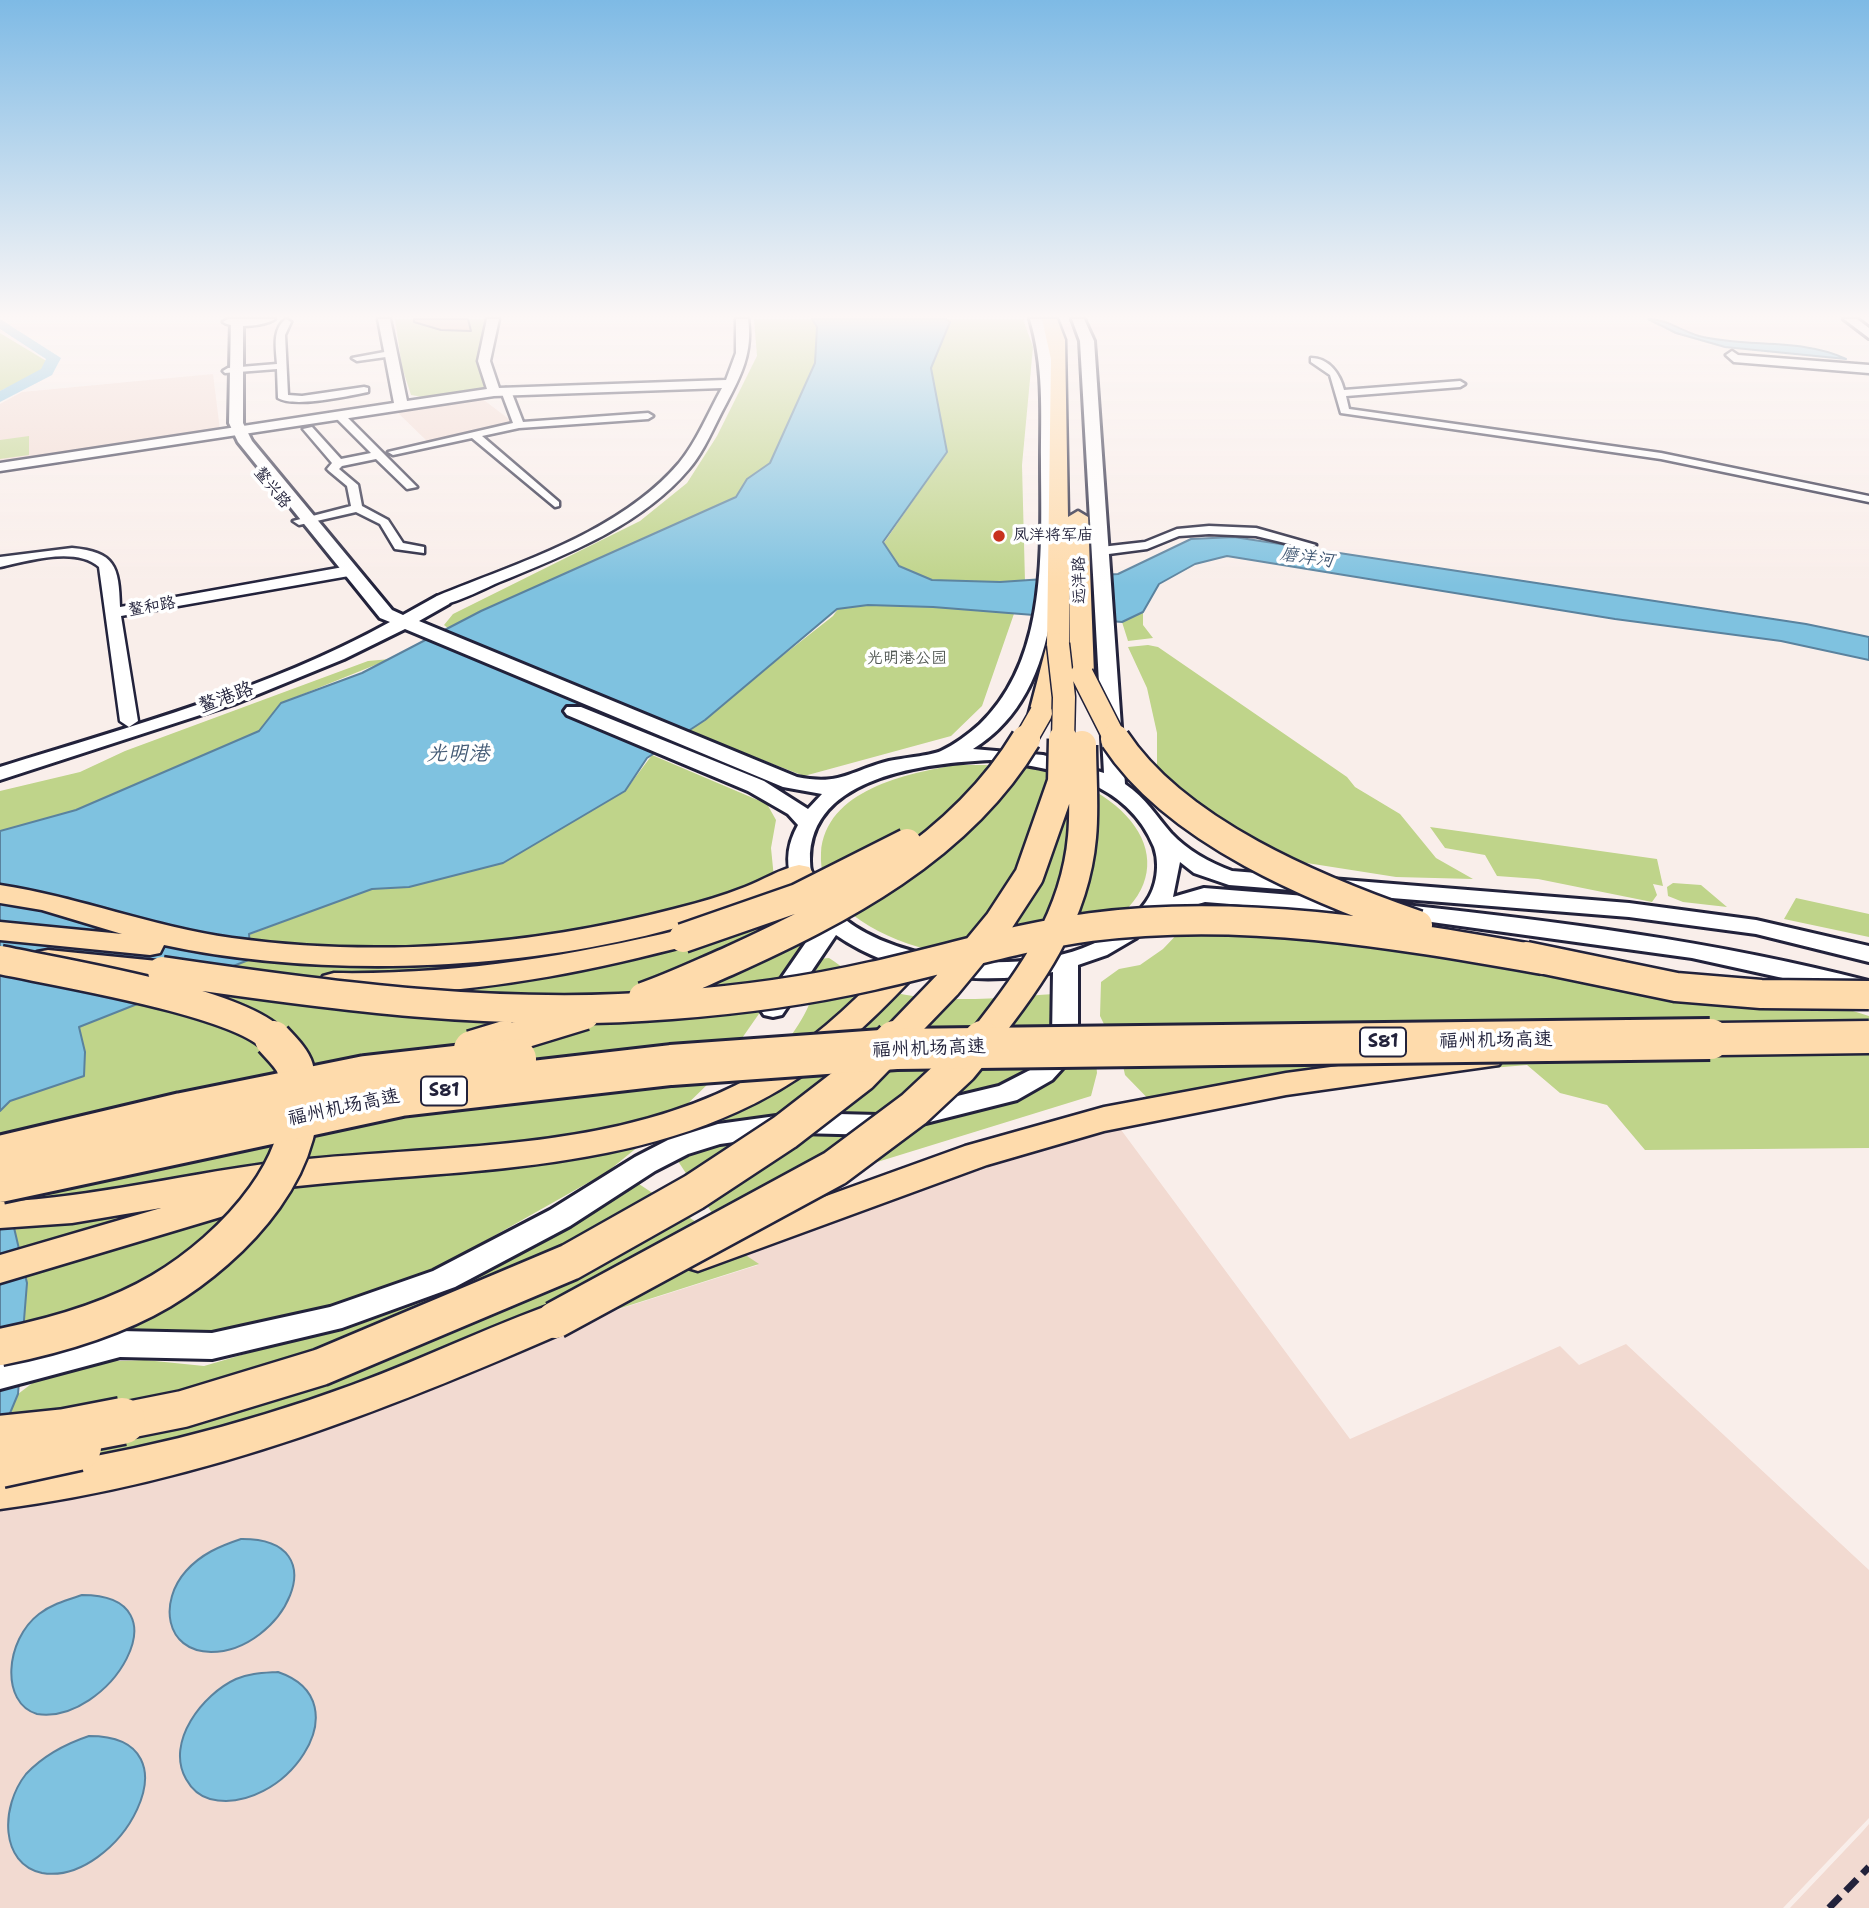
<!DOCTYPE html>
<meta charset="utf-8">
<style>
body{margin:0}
canvas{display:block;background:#f9eeea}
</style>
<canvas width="1869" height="1908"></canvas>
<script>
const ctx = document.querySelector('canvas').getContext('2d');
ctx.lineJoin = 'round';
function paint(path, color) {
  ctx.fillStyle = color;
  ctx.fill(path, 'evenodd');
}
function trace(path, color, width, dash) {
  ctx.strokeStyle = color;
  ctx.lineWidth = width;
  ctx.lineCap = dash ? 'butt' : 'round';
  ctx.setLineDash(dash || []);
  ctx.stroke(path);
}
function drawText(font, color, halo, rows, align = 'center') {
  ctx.font = font + ' "Shantell Sans","LXGW WenKai TC",sans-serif';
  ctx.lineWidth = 7;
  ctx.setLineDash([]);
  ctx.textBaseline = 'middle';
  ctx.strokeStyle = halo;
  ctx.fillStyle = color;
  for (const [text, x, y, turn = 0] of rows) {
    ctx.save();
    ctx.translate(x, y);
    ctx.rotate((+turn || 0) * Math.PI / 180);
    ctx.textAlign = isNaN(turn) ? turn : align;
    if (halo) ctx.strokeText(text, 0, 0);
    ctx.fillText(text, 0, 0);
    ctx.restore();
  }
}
const built = new Path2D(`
 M213,374L220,430L0,464V404L22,392Z
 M480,397L514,423L428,442L396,411Z
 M1116,1123L1350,1439L1560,1346L1579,1365L1626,1344L1869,1570V1818L1783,1908H0V1506L758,1265L732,1249L905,1184Z
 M1869,1824V1908H1790L1862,1832Z`);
const green = new Path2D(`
 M395,319H488L480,364L486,390L428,398L411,395L402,367Z
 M754,319H812L817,327L815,363L770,463L747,479L736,497L481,611L449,629L444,625L453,614L640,521L687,483L717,436L757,356Z
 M946,319H1023L1033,347L1022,465L1025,582L982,706L951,736L804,776L687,731L833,616L947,452L931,368L950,322Z
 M0,333L48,362L38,373L0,391Z
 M29,436V455L0,459V440Z
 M1143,612V625L1153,638L1128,641L1122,622Z
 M1148,645L1158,647L1347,777L1355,787L1400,814L1436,858L1473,879L1396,877L1294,861L1243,858L1157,770V733L1147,688L1128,647Z
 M390,659L281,703L259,731L76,810L0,831V791L80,772L125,751L368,661Z
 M652,755L767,804L776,820L771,848L775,888L792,918L811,939L715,1077L671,1120L607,1172L423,1276L274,1327L21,1359L0,1168V1111L9,1101L84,1076L85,1052L79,1027L251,959L248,935L372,889L409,887L625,791Z
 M957,765C991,765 1028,764 1062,776C1161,812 1184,895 1077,942C1006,973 892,957 838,902C825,889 820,870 821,853C825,790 907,773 957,765Z
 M1430,827L1657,859L1663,886L1653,884L1657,895L1652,902L1538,879L1497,876L1485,855L1445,848Z
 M1673,883L1701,885L1727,907L1683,902L1668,896L1667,887Z
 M1796,898L1869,914V937L1784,919Z
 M1202,908L1323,912L1535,944L1837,1006L1869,1016V1148L1645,1150L1607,1105L1560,1093L1527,1065L1444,1072L1161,1112L1125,1075L1122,1061L1100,1016L1101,982L1119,969L1140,965L1163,949Z
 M829,958C843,967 859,981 874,987C931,1007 1008,997 1067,993L1096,1062L1097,1073L1091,1096L712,1213L674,1155C715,1130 788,1051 808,1007C815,994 814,974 817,959Z
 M639,1184L759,1264L0,1506V1437L18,1394L39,1378L93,1362L145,1360L204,1366L416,1304L546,1241Z`);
const water = new Path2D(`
 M812,319H946L950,322L931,368L947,452L883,542L899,566L932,580L1000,582L1118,574L1191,539L1234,537L1806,624L1869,637V660L1781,641L1615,619L1227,556L1195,564L1159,584L1143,612L1122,622L933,607L868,605L837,609L705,720L647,758L625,791L503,863L409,887L372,889L249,934L251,959L79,1027L85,1052L84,1076L10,1101L0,1111V831L76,810L259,731L281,703L362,673L481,611L736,497L747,479L770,463L815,363L817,327Z
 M1648,319C1666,319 1682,331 1699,336C1745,348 1804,338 1846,359L1725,347L1676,333Z
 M0,1168L27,1283L18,1394L0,1437Z
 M241,1539C341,1538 282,1652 211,1652C164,1651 159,1601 186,1571C201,1554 220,1546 241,1539Z
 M82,1595C190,1595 108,1725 37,1714C0,1703 5,1640 39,1614C52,1604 67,1600 82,1595Z
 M278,1672C366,1702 282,1817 210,1799C199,1796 191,1788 186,1779C165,1742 203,1694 236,1679C250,1673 263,1673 278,1672Z
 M89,1736C204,1736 118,1886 42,1873C0,1864 0,1807 26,1774C44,1755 65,1744 89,1736Z`);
const river = new Path2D(`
 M0,319L61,358L52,375L0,402V391L41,369L46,359L0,329Z`);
const building = new Path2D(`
 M414,319H468L471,331L441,330L414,322Z`);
const minor = new Path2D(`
 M286,319L291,322L285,335L288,395L302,396L364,387L368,388V392C348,396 294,408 278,398L277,369L225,373L223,371L228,368L277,364C276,348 272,329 286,319Z
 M390,351L395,354L393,356L357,361L352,358Z
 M1311,358C1329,358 1340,374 1344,390L1460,381L1465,384L1460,387L1346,396L1349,409L1661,453L1869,496V502L1661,459L1341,413L1330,375L1311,362Z
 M506,388L511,391L523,422L648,413L653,416L648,419L519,428L482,436L559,502V506L555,507L472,438L393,455L388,452L513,423L501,391Z
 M335,413H343L417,487L407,489L376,459L342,466L339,469L358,485L362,506L388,520L403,543L424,547V553L395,549L380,524L356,512L299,525L293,521L351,506L347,486L329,471L327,469L332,463L303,429L312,427L341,459L371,453L335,417Z
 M1209,526L1256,528L1316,545L1310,549L1256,536L1209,534L1179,536L1147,549L1101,555L1095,551L1101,547L1145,542L1177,529Z`);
const tertiary = new Path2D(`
 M228,319H275C265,326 233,329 223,322Z
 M378,319H390L407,401L487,389L478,361L487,319H499L490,361L499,388L726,380L736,353V319H748C753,352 741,376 726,404C714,426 705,450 689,469C642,525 568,554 502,581C483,589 463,600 443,605L435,600L437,596C519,562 619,533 679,463C697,441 708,413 722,388L494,396L0,471V463L394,403Z
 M1732,351L1738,355L1869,365V373L1734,362L1726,355Z
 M72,548C115,552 119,566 120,607L349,566L357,571L349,576L121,616L138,721L129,727L120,721L99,567C76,546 27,561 0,567V557Z`);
const secondary = new Path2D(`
 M231,319H243V423L252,441L392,610L403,615L437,596H449L452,600L449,604L419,621L797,777C840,786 850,771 889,761C902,758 930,756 941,751C954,745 969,734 980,724C1049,658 1041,547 1041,461C1041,411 1044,367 1030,319H1042C1060,363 1056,409 1057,455C1057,551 1069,690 973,749L1043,755L1104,773L1080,341L1072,319H1084L1094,341L1125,784C1146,798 1156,816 1171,833C1187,850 1210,863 1232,871L1629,903L1756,920L1869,946V962L1756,934L1629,917L1229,885L1194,873L1180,862L1173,897L1204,888L1356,900L1364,902L1368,907L1364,912L1356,914L1205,902L1161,915L1136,938L1107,955L1078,965V1038L1071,1059L1052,1080L1017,1100L878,1135L798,1133L720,1144L688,1154L655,1171L570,1226L455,1287L342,1328L212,1359L120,1357L0,1389V1363L120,1331L212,1333L330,1307L433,1271L550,1210L635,1157L668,1140L718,1124L798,1113L878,1115L999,1086L1034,1068L1046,1055L1052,1038L1053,972C981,986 898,978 836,935L782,1015L773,1017L764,1015L760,1009L820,922C792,894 777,862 798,825L788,814L748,791L567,715L564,711L567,707H581L764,781L808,809L822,794L783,787L405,629L344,659L234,704L0,780V767C131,726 269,689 390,622L380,618L238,442L229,423ZM990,760C1054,768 1127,780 1154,847C1160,864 1157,887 1146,902C1092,980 940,973 866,933C840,919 810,893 810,861C808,775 929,763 990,760Z
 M1844,319H1857L1869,328V338Z
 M1396,904C1555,921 1714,941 1869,981V997L1692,958L1388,916L1384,911L1388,906Z`);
const trunk = new Path2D(`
 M1042,319H1057L1065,340L1068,517L1078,511L1088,517L1094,674L1090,679H1074L1070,674L1069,565V644L1053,713L1050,718H1032L1029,713L1047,644L1051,359Z
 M799,865L809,867L813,873L809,879C628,967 359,987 164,945L160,953L150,955L0,940V922L122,934L42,910L0,903V885C79,897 153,927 232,938C378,958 532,946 674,909C698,903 722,896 745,887C763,880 780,869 799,865Z
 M683,929L693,932L698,938L693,944C598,969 502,989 403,993C377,994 348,997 323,990L319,983L323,976L334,973C453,975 567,957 683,929Z
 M48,950L187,964L198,967L202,974L198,981L187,984L37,966L33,959L37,952Z
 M911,952L922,954L926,961L922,968C884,1008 846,1047 800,1077C641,1183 437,1166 256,1191L260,1198L254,1207L0,1283V1255L161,1208L72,1223L0,1228V1202C98,1197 192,1172 288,1161C452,1143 632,1155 777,1062C823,1032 862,994 900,954Z
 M1488,1046L1499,1049L1504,1057L1499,1065L1286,1095L1104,1131L987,1165L698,1271L685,1267L680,1257L685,1247L965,1146L1104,1107L1286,1073Z
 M575,1296L588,1300L594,1311L588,1322C395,1407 211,1481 0,1509V1471C121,1456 237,1427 352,1385C427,1358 499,1321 575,1296Z`);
const rail = new Path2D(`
 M1829,1908L1869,1867`);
const trunkBridgeFar3 = new Path2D(`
 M1058,644L1064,697L1063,741
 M1082,674L1116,741
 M1025,741L1041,713`);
const trunkBridgeFar2 = new Path2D(`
 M1115,739C1176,832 1317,890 1418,925
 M683,938L798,898L907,843
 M1526,956L1676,987L1761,994L1869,995
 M0,960C56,972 242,1002 274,1041
 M162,971C330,996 501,1019 671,1005C739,1000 806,991 872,976C945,960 1017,937 1091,927C1242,907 1394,934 1543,960
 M643,997C672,987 699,974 727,962C840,911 960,849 1026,739
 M500,1041L585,1015
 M893,1041L947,985L999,922L1029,876L1062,782L1063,739
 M981,1041C1030,980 1075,917 1082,837C1085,807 1082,775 1082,745`);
const trunkBridgeFar1 = new Path2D(`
 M472,1049L505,1039
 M555,1320L835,1168L914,1109L960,1066L982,1039
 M0,1347C55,1336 112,1320 161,1291C232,1249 322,1158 295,1068C292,1058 280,1047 273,1039
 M113,1423L183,1409L321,1367L570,1262L694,1192L785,1132L860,1074L894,1039`);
const trunkBridge = new Path2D(`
 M0,1439L65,1432L122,1421
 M0,1464L78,1447`);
const motorwayBridgeFar1 = new Path2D(`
 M1568,1041L1869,1037`);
const motorwayBridge = new Path2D(`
 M0,1156L182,1113L365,1076L516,1059
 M0,1182L401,1096L671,1065L896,1049L1710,1039`);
const markers = [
 [999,536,7,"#c8321e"]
];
const farStreetnames = [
 ["鳌兴路",272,488,51],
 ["远洋路",1080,580,-91],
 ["鳌和路",152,607,-10]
];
const farPoinames = [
 ["凤洋将军庙",1013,536]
];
const farParknames = [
 ["光明港公园",907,659]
];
const farWaternames = [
 ["磨洋河",1307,558,8]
];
const shields = [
 [1383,1042,46],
 [444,1091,46]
];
const shieldNames = [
 ["S81",1383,1042],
 ["S81",444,1091]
];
const streetNames = [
 ["鳌港路",226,698,-20],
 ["福州机场高速",1496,1041,-1],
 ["福州机场高速",929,1049,-2],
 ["福州机场高速",344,1108,-12]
];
const waterNames = [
 ["光明港",458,755]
];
paint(built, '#f2dad1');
paint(green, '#bfd48a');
paint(water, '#7fc2e0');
trace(water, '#5a829e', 2);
paint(river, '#7fc2e0');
paint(building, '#e1ab98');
trace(building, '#22223b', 2);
trace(minor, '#22223b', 5);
trace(tertiary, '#22223b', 5);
trace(secondary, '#22223b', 6);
trace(trunk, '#22223b', 5);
paint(minor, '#fff');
paint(tertiary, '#fff');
paint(secondary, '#fff');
paint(trunk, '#fedbac');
trace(rail, '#22223b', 7, [16, 8]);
trace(trunkBridgeFar3, '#22223b', 25, []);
trace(trunkBridgeFar2, '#22223b', 33, []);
trace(trunkBridgeFar1, '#22223b', 41, []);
trace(trunkBridge, '#22223b', 51, []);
trace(motorwayBridgeFar1, '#22223b', 37, []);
trace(motorwayBridge, '#22223b', 46, []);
trace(trunkBridgeFar3, '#fedbac', 22);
trace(trunkBridgeFar2, '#fedbac', 28);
trace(trunkBridgeFar1, '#fedbac', 36);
trace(trunkBridge, '#fedbac', 46);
trace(motorwayBridgeFar1, '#fedbac', 32);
trace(motorwayBridge, '#fedbac', 40);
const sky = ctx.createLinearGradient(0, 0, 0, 586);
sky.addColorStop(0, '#7ebae5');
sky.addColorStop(0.54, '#fcf7f6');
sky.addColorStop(1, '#fcf7f600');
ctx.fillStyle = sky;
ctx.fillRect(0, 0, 1869, 586);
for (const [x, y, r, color] of markers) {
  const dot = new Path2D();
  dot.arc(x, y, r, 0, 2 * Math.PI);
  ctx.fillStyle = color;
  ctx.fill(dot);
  trace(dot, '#fff', 2.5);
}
drawText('16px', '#22223b', '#fff', farStreetnames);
drawText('16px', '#22223b', '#fff', farPoinames, 'left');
drawText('16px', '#515753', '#fff', farParknames);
drawText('italic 18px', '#435a75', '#fff', farWaternames);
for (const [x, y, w] of shields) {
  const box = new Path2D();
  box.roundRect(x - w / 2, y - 14.5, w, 29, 5);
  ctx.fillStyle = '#fff';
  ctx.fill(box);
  trace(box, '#22223b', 2);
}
drawText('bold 18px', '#22223b', null, shieldNames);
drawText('19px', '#22223b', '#fff', streetNames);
drawText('italic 21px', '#435a75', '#fff', waterNames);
</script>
